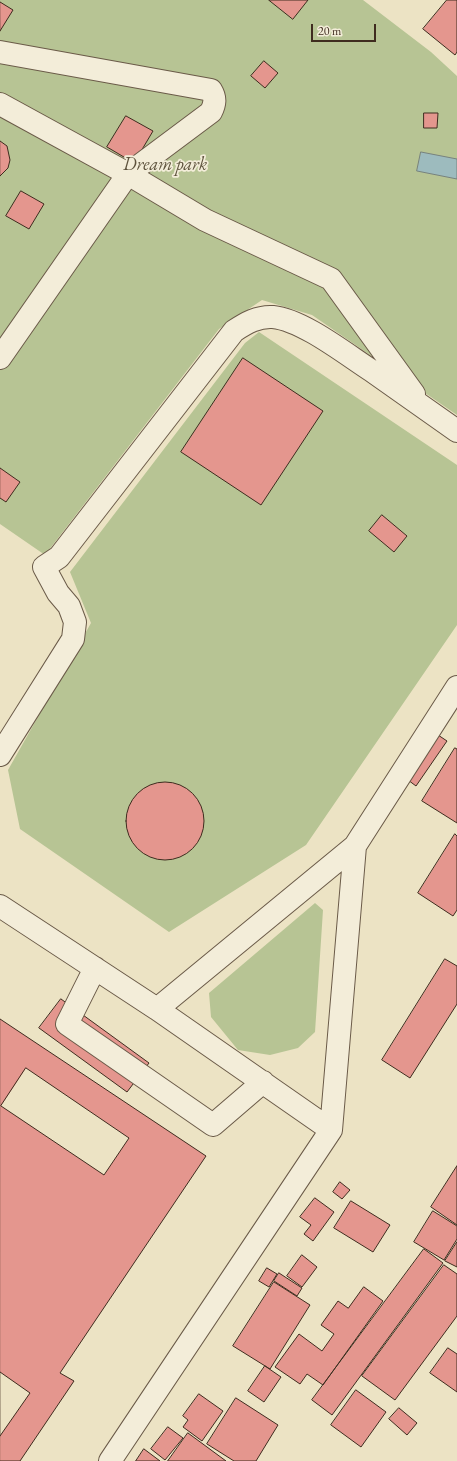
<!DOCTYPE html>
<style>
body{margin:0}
#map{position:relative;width:457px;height:1461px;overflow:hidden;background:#ece3c4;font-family:"EB Garamond",serif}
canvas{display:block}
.scale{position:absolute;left:311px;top:24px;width:65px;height:18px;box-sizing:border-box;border:2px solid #3f2c1f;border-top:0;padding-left:5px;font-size:12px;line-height:14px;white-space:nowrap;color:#3f2c1f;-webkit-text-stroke:3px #f3edd9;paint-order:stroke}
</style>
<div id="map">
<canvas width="457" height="1461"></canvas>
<div class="scale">20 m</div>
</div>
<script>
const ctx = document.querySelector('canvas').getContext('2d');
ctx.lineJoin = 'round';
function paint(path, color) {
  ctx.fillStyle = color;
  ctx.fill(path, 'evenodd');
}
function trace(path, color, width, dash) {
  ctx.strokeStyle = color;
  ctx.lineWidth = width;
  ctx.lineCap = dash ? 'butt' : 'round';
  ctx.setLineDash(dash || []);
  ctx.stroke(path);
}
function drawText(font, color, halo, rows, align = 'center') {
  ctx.font = font + ' "EB Garamond",serif';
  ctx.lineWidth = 3.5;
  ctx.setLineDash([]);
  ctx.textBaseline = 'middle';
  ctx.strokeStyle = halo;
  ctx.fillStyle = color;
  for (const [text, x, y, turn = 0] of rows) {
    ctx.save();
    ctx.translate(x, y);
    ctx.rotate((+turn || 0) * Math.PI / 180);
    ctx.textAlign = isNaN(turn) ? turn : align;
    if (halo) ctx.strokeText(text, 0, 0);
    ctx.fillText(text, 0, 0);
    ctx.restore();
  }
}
const green = new Path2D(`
 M0,0H363L431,52L457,76V415L312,315L262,300L219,329L45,555L0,524Z
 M259,332L457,465V625L306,845L169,932L20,829L8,770L91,623L70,572L245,343Z
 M315,903L323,910L315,1032L298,1048L270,1055L238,1050L211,1017L209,993Z`);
const water = new Path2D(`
 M421,152L457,159V179L417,171Z`);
const building = new Path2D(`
 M269,0H308L293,19Z
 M447,0H457V52L455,55L423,29Z
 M0,2L13,10L0,31Z
 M264,61L278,73L265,88L251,76Z
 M424,113H438L437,128H424Z
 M126,116L153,131L134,163L107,147Z
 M0,141L7,146L10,160L8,168L0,176Z
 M21,191L44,204L29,229L6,216Z
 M243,358L323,411L261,505L181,452Z
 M0,468L20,482L6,502L0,498Z
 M382,515L407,536L394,552L369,531Z
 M435,733L447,741L416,786L404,777Z
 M455,748L457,749V823L422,801Z
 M126 821a39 39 0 1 1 78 0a39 39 0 1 1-78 0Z
 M455,834L457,836V910L453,916L418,893Z
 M445,959L457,966V1004L410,1078L382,1060Z
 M61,999L149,1063L127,1092L39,1028Z
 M0,1019L206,1156L60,1373L74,1381L20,1461H0ZM26,1068L129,1138L104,1175L1,1106Z
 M457,1166V1225L431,1207Z
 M340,1182L350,1190L342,1199L333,1192Z
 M315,1198L334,1212L313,1241L304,1234L311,1225L300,1217Z
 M351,1201L390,1225L373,1252L334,1228Z
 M433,1211L457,1226V1239L444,1260L414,1242Z
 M457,1242V1267L445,1261Z
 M424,1249L443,1263L332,1415L312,1400Z
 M302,1255L317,1267L302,1287L287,1276Z
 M444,1265L457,1274V1316L395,1400L362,1376Z
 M267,1268L277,1274L269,1287L259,1281Z
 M279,1273L302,1288L297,1296L274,1281Z
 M274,1282L310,1305L270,1369L233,1346Z
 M364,1287L383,1301L323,1385L307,1374L300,1384L275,1367L299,1334L322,1351L334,1334L321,1325L338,1301L348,1308Z
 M448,1348L457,1354V1392L430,1373Z
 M265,1366L281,1377L264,1402L248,1391Z
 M0,1372L30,1393L0,1436Z
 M356,1390L386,1412L361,1447L331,1425Z
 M199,1394L223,1411L202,1441L183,1427L188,1420L183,1416Z
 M236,1398L278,1425L256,1461H234L207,1444Z
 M399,1408L417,1423L407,1435L389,1419Z
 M168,1427L183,1438L165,1460L151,1449Z
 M188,1433L226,1461H168Z
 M144,1449L160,1461H136Z`);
const minor = new Path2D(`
 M0,52L211,90C216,98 215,104 211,112L128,174L0,104
 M0,358L128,174L205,220L331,279L414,394
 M0,755L73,639L75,622L69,606L58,593L44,567L59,557L234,331C246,323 258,316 273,317C303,320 347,355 372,371C400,391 429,411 457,431
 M0,906L157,1009L355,846L457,687
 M95,968L67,1024L213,1125L263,1082
 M157,1009L331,1130
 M110,1461L331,1130L355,846`);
const parkNames = [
 ["Dream park",165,165]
];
paint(green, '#b7c494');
paint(water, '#9dbbbe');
trace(water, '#77827e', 1);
paint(building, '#e4968e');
trace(building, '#3f2c1f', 1);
trace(minor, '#6a5a48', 24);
trace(minor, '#f3edd9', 22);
drawText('italic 18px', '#5d523c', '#f3edd9', parkNames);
</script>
